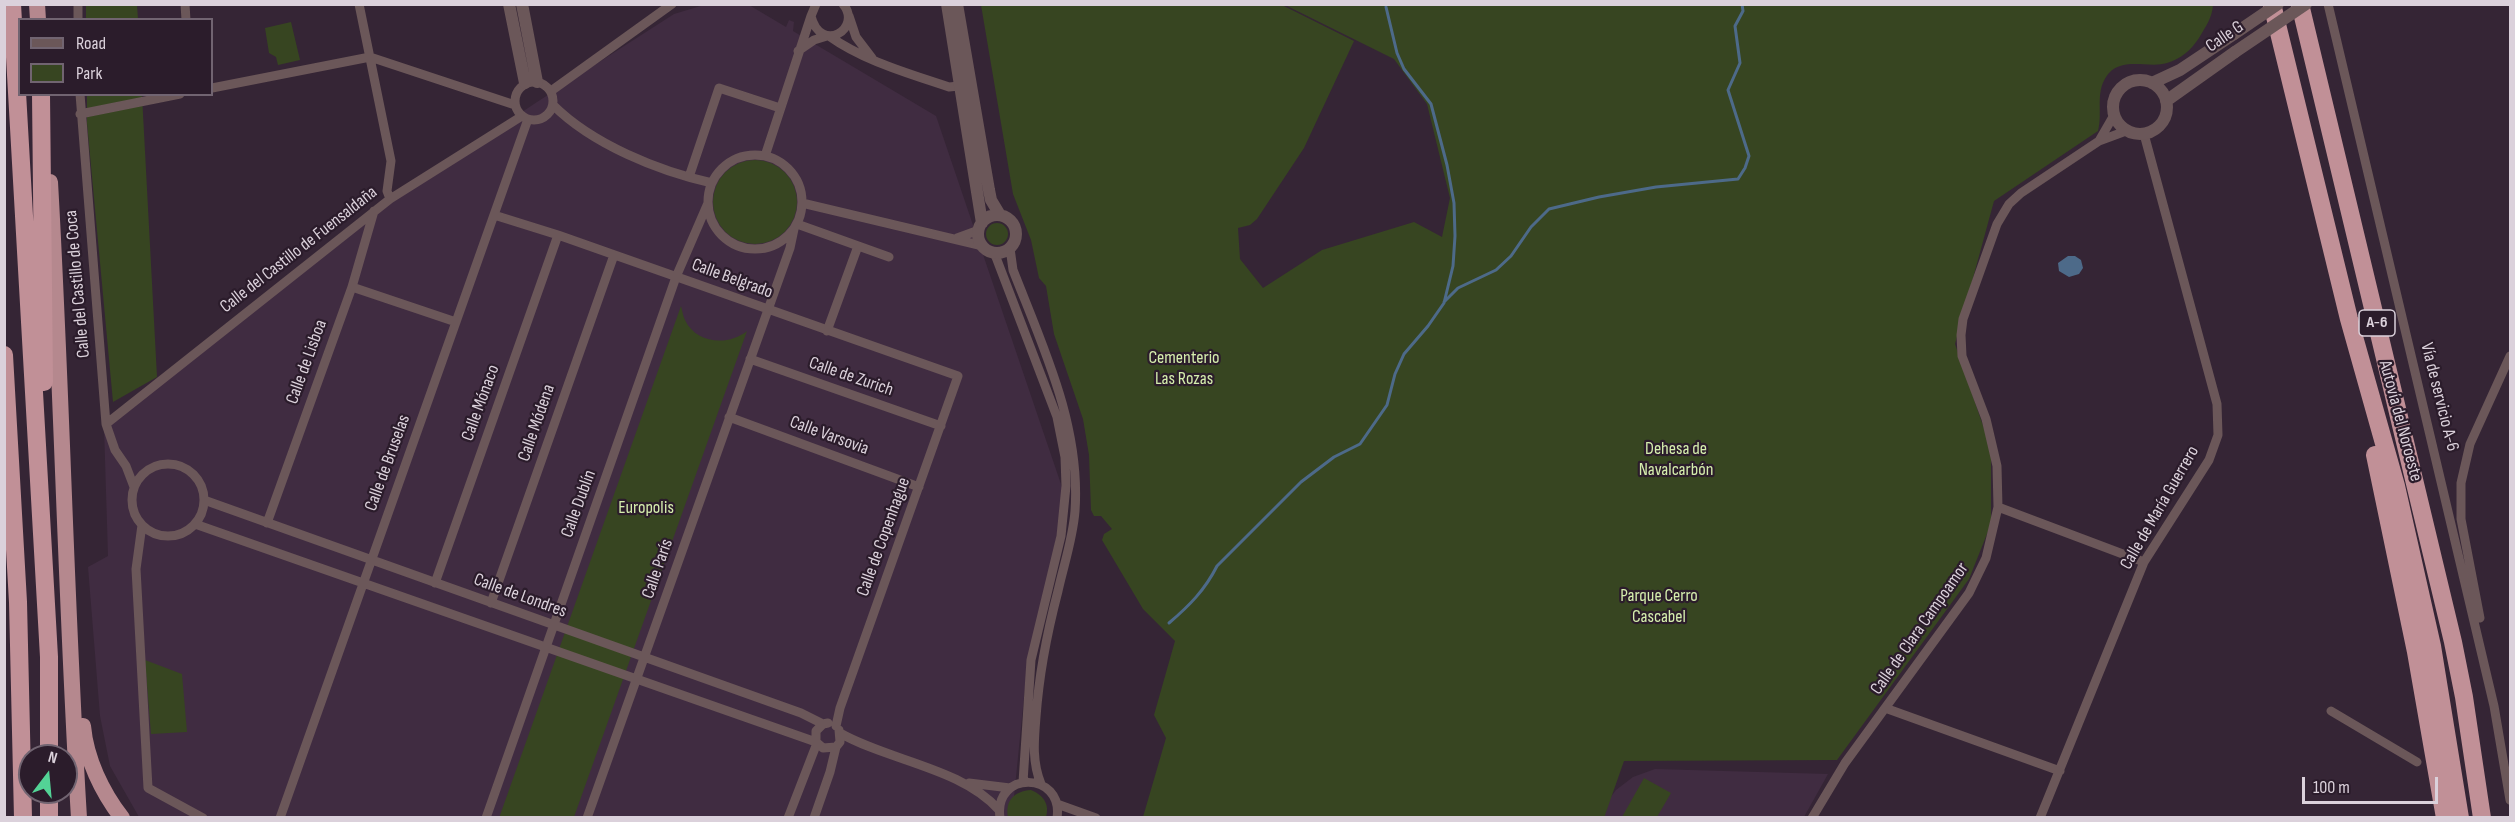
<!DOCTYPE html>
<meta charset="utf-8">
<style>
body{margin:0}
#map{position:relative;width:2515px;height:822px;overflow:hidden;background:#352535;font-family:"Sofia Sans Condensed",sans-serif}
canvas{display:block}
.frame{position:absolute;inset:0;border:6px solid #dbd1db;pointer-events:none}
.legend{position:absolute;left:18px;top:18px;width:195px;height:78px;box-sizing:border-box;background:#2b1c2b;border:2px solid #716471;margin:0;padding:8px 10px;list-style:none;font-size:18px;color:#dbd1db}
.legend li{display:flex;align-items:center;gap:12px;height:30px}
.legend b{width:30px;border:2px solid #716471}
.north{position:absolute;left:18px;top:744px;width:60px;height:60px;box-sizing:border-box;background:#2b1c2b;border:2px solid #716471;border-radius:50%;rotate:16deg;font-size:16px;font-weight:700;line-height:24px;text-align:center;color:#dbd1db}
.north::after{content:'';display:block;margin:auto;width:21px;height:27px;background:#53d396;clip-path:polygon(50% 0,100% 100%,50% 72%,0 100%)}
.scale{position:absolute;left:2302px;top:777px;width:136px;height:27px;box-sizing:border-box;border:3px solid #dbd1db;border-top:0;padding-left:8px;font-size:18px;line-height:21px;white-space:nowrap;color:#dbd1db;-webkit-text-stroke:4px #2b1c2b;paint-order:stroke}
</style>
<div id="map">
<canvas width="2515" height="822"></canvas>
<div class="frame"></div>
<ul class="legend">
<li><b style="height:8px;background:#6b5759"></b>Road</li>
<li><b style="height:16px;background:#374521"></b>Park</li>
</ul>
<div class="north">N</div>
<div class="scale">100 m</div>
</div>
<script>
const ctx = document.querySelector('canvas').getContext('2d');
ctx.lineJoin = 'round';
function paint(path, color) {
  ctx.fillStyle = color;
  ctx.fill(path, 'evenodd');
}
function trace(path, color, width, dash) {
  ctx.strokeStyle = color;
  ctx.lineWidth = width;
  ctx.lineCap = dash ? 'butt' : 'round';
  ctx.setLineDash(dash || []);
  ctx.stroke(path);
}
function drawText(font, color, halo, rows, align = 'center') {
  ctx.font = font + ' "Sofia Sans Condensed",sans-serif';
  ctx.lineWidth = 4.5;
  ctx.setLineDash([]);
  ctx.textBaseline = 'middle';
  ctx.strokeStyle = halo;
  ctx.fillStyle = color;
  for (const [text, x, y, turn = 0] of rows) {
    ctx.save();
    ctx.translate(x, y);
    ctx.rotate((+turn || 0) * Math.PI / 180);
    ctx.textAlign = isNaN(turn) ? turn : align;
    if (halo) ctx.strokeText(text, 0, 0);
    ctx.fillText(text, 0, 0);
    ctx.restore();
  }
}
const built = new Path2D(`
 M704,5H749L786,27L789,20L794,22L793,31L936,116L1065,496L1025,687L1012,817H139L110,766L100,716L88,567L108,556L104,427L389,201L537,102L674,14Z
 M1655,769L1828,774L1804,817L1603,818L1610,798L1616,790L1633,777Z`);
const green = new Path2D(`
 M86,5H137L138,19H86Z
 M981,5H1282L1354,41L1304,148L1257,219L1250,225L1238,228L1240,259L1263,288L1322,250L1414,222L1442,237L1450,198L1427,104L1394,59L1285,5H2213C2212,18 2206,26 2199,38C2191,50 2181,59 2167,63C2148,69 2120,55 2106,77C2095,94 2103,113 2098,131L1994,201L1955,344L1991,449V524L1969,579L1837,760L1624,761L1604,818L1143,817L1166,738L1154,715L1175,641L1143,609L1102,540L1104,534L1112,529L1101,516H1094L1091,510L1089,455L1083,419L1054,334L1046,286L1039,278L1031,240L1013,194Z
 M291,22L300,60L278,65L276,57L269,53L265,28Z
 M87,95H142L157,377L113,402L87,123Z
 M713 202a42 42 0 1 1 84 0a42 42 0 1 1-84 0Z
 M986 234a11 11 0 1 1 22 0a11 11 0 1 1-22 0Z
 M681,306C682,310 683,316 685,320C696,344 729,346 747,331L574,817L499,818Z
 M145,660L182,674L187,732L151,734Z
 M1644,778L1671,793L1657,817H1622Z
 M1031,790C1043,795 1050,804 1046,817H1008C1005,801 1014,791 1031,790Z`);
const water = new Path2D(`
 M2068,256H2075L2081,260L2083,268L2079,274L2069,277L2059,271L2058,263Z`);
const stream = new Path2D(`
 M1444,302L1458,288L1496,270L1511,256L1531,227L1549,209L1599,197L1656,187L1738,179L1745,168L1749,156L1728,90L1740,63L1735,26L1743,11L1742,4
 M1169,623C1189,606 1205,590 1217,566L1301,482L1334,457L1360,444L1387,405L1395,374L1404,354L1428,326L1444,303L1453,266L1455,236L1454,203L1447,165L1431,104L1404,69L1397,53L1386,7`);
const minor = new Path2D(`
 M78,4V20
 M185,4L186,20
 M359,4L391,161L387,191L390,199
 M816,4L811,16C821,55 863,28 843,4
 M2328,4L2494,706L2510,800
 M849,16L856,37L872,58
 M829,36C864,61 908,73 949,87L959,86
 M798,51L814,40L827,36
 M515 101a19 19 0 1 1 38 0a19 19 0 1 1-38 0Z
 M212,88L370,57L515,105
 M551,91L672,4
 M80,94L106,424L115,450L126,466L134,487
 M553,105C592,144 658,171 712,183
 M80,114L180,94
 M2099,141L2114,115
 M708 202a47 47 0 1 1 94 0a47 47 0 1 1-94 0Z
 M765,156L811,16
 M689,177L719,88L780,108
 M802,203L983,246
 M494,215L558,235L958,376L840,708L836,726
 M797,224L889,257
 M957,238L979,230
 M1010,248L1013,270C1043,347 1081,426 1075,511C1073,538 1064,564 1058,591C1047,633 1039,674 1036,717C1034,741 1032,762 1041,784
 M994,252L1057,417L1065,457L1066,486L1061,536L1031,660L1023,782
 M352,287L456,322
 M827,331L858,246
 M750,359L941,426
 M729,417L919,487
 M106,424L390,199L522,116
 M132 500a36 36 0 1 1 72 0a36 36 0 1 1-72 0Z
 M204,500L801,713L823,724
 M1998,507L2144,562
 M267,523L352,287L374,211
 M195,524L816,742
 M142,525L136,569L148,788L203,818
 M435,583L558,235
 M491,603L614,255
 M2480,618L2461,519V483L2470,444L2510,356
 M1885,708L2060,771
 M2331,711L2417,762
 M828,723L823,724L816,731V742L823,748L836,747
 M840,733C889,761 962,768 999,810
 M969,783L1010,788
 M1057,804L1096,818
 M280,818L528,119
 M486,818L676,277L708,203
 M587,818L790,248L794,229
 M788,818L817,743
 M814,818L830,772L836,747L840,742L839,730
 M1000,818C993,770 1064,771 1057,818
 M1812,818L1845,763L1969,593L1986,558L1998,507L1997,466L1986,419L1962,356L1961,335L1963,319L1997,224L2009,204L2021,193L2099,141L2126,131
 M2040,818L2144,562L2209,460L2218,435L2217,404L2144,134`);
const tertiary = new Path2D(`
 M509,4L525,83
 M522,4L537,82
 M947,4L982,223
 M957,4L989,190L991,200L1000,215
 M2113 107a27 27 0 1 1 54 0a27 27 0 1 1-54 0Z
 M2152,83L2180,70L2234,34
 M2166,101L2235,52
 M978 234a19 19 0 1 1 38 0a19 19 0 1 1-38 0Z`);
const trunk = new Path2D(`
 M37,4L38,20
 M50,182C62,394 66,606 79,818
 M83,726C86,759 102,792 122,818`);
const motorway = new Path2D(`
 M12,4L49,657V756
 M2272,4L2349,319L2396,486L2432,646L2460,818
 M2300,4L2453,642L2464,697L2482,818
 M41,94L44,382
 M4,355L18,602L23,818
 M2375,455L2416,652L2445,818
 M49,818V792`);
const tertiaryBridge = new Path2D(`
 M2234,34L2278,4
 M2235,52L2306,4`);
const shields = [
 [2377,323,36]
];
const shieldNames = [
 ["A-6",2377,323]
];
const streetNames = [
 ["Calle G",2225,37,-34],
 ["Calle del Castillo de Fuensaldaña",299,250,-38],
 ["Calle Belgrado",732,279,20],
 ["Calle del Castillo de Coca",78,284,-95],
 ["Calle de Lisboa",307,362,-70],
 ["Calle de Zurich",851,377,19],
 ["Vía de servicio A-6",2439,397,76],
 ["Calle Mónaco",481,403,-70],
 ["Autovía del Noroeste",2400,421,75],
 ["Calle Módena",537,423,-71],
 ["Calle Varsovia",829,436,20],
 ["Calle de Bruselas",388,463,-70],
 ["Calle Dublín",579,504,-70],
 ["Calle de María Guerrero",2160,508,-60],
 ["Calle de Copenhague",884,537,-70],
 ["Calle París",658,569,-71],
 ["Calle de Londres",520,596,20],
 ["Calle de Clara Campoamor",1920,629,-55]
];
const parkNames = [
 ["Cementerio",1184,358],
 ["Las Rozas",1184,379],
 ["Dehesa de",1676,449],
 ["Navalcarbón",1676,470],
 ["Europolis",646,508],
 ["Parque Cerro",1659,596],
 ["Cascabel",1659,617]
];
paint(built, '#402c41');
paint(green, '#374521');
paint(water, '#4d6a89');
trace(stream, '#4d6a89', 3);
trace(minor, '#6b5759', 9);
trace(tertiary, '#6b5759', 12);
trace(trunk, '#b5888e', 16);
trace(motorway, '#c19097', 18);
trace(tertiaryBridge, '#6b5759', 12);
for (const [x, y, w] of shields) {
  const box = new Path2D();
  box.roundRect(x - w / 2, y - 13, w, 26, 4.5);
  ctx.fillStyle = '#2b1c2b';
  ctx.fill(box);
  trace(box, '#dbd1db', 1.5);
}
drawText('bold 16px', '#dbd1db', null, shieldNames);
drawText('18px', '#dbd1db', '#2b1c2b', streetNames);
drawText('18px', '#d5eead', '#2b1c2b', parkNames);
</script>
